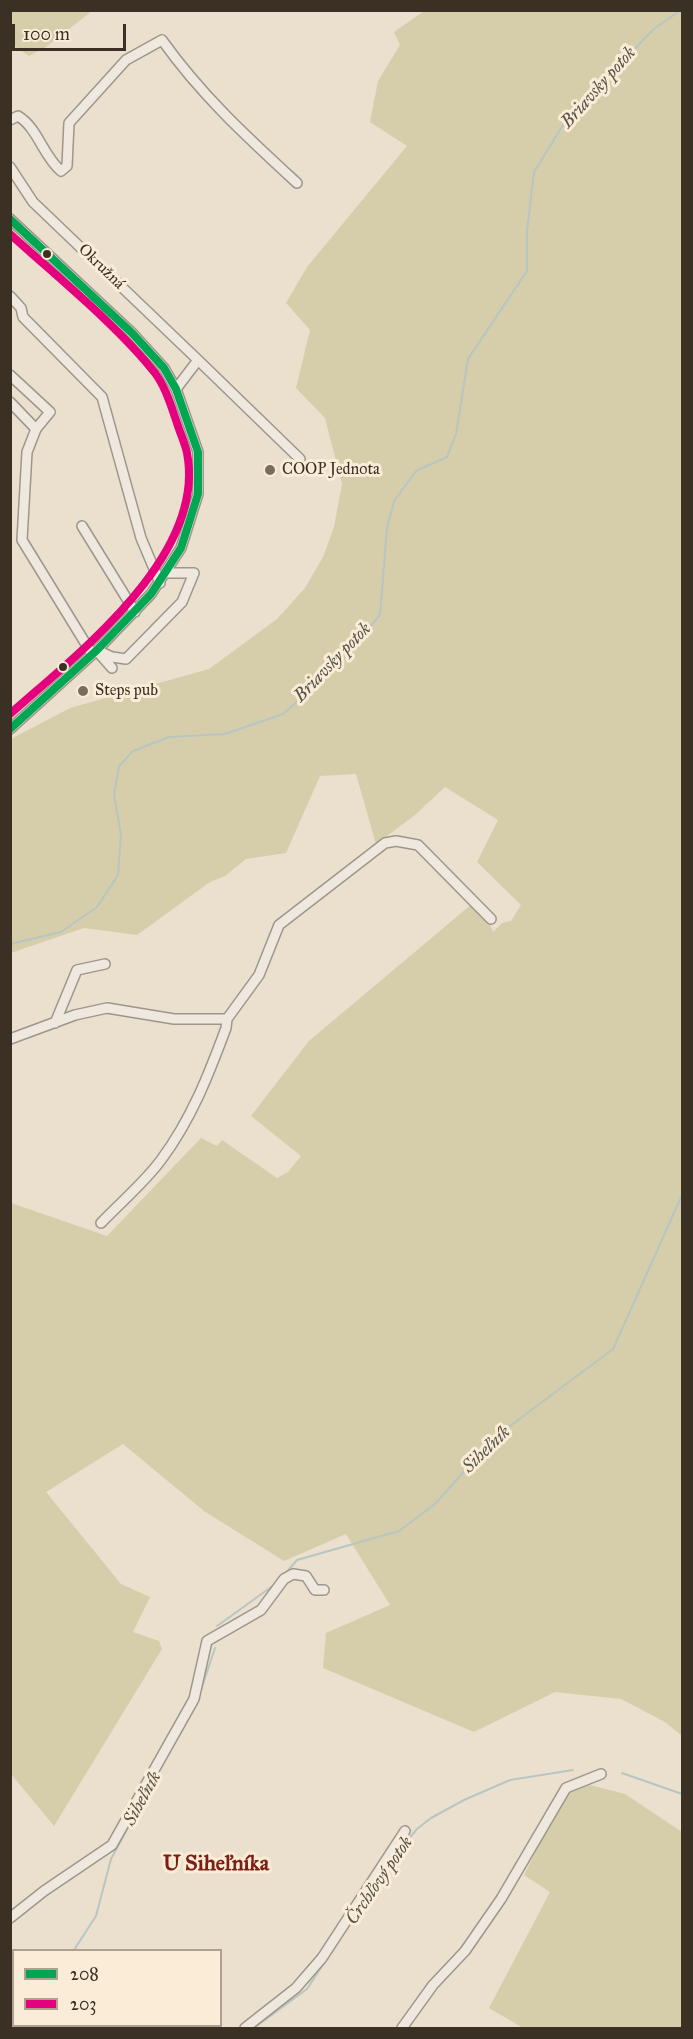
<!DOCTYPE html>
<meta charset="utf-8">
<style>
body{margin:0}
#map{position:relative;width:693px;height:2039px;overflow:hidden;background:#ebdfcd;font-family:"IM FELL Great Primer",serif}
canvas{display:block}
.frame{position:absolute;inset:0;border:12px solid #3b3024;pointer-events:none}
.legend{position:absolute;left:12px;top:1949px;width:210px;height:78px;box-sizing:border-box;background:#faecd6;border:2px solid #aea18f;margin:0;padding:8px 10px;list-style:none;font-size:18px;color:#3b3024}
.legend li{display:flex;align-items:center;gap:12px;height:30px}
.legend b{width:30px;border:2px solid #aea18f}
.scale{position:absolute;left:12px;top:24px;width:114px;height:27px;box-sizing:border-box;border:3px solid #3b3024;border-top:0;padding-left:8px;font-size:18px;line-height:21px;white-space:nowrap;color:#3b3024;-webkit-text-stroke:4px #faecd6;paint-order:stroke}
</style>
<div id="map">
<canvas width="693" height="2039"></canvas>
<div class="frame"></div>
<ul class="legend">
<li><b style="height:8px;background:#00a651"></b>208</li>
<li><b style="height:8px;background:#e5007d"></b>203</li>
</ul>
<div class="scale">100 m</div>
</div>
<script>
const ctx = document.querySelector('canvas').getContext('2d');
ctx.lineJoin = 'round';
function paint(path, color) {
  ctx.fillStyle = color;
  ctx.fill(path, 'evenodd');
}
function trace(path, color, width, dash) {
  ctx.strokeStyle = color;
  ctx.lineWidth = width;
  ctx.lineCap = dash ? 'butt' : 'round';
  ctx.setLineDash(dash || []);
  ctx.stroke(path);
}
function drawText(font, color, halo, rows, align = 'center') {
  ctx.font = font + ' "IM FELL Great Primer",serif';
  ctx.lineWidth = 6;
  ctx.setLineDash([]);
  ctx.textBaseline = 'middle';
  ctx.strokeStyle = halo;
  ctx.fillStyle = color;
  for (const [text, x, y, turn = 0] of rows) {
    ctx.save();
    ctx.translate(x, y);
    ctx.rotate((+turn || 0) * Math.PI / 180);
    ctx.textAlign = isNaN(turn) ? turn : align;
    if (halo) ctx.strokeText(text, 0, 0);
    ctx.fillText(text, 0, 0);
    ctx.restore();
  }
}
const green = new Path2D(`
 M10,11L11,10L92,11L46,47L29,56L11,44Z
 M424,11H682V1736L665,1722L621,1699L555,1692L474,1732L323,1668L326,1633L390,1605L346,1534L284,1561L204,1511L123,1444L46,1492L121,1584L150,1597L133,1632L159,1641L162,1649L54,1826L11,1774V1203L107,1236L201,1138L217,1146L222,1140L277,1178L288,1172L301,1156L251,1116L309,1041L473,903L489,921L493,932L502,923L511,921L521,905L477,862L498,820L445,787L415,815L376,844L356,774L320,776L286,853L246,859L225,876L210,882L137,935L84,928L11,953V739L70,708L209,669L277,619L305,588L323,557L334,527L342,484L325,418L296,388L310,330L286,303L307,267L407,146L370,122L378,81L400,45L394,32Z
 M590,1785L625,1794L682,1832V2028H523L489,2008L550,1892L524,1875L565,1793Z`);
const stream = new Path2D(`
 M10,944L61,932L97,907L118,875L121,835L114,795L119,766L133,751L169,737L225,734L283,714L326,676L380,615L387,528L394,501L416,471L447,457L456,434L468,359L527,271V232L534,172L568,117L655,28L681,10
 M285,1574L297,1560L399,1531L435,1504L494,1438L613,1349L682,1195
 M217,1626L274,1585
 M199,1696L215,1648
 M622,1773L682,1794
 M74,1950L96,1916L111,1859L165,1759
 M10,2006L14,2004
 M254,2028L307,1989L392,1859L417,1829L431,1818L464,1800L510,1780L573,1770`);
const minor = new Path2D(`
 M10,120L18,116C38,128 43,156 61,171L67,166L69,123L126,60L162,40C202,96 247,137 297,183
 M10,167L33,202L198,360
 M10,219L133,334L164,368L176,389L198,452V494L181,548L151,594L97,650L10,729
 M10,296L21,308L23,317L102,397L141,538L160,583
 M10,375L50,412L36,429L27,452L22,540L92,654
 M176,389L198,360L300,459
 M10,402L36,429
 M82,526L135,612
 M97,650L112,657L126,659L182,602L194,573H167
 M98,652L112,668
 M227,1019L259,975L279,925L385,843L396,841L418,845L491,919
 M55,1023L77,970L105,964
 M10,1039L75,1015L107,1008L174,1019H227L226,1028C209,1074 191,1120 161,1160C144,1183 121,1202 101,1223
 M10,1918L44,1891L112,1845L194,1699L207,1641L261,1610L284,1579L293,1574L306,1576L315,1590H324
 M245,2028L296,1988L322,1958L405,1831
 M402,2028L433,1985L465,1951L501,1899L566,1788L601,1774`);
const major = new Path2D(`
 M10,1956L14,1959
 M77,2026L80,2028`);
const bus1 = new Path2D(`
 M10,219L133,334L164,368L176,389L198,452V494L181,548L151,594L97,650L10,729`);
const bus2 = new Path2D(`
 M10,234C56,276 117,325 155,373C166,388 171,406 177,423C180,433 185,443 187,453C207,556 77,654 10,714`);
const markers = [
 [47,254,5,"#3b3024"],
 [270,470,6,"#796d5f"],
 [63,667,5,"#3b3024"],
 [83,691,6,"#796d5f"]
];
const streetNames = [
 ["Okružná",101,267,44]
];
const poiNames = [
 ["COOP Jednota",282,470],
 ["Steps pub",95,691]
];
const waterNames = [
 ["Briavsky potok",599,88,-48],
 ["Briavsky potok",333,663,-46],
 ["Siheľník",487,1450,-44],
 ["Siheľník",143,1799,-61],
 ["Črchľový potok",380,1881,-55]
];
const districtNames = [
 ["U Siheľníka",216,1865]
];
paint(green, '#d6ceaa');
trace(stream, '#b8c6c2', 2);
trace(minor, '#9f968b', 12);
trace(major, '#867f74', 15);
trace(minor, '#eee8df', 9);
trace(major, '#e1d7ca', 12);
trace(bus1, '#00a651', 8);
trace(bus2, '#e5007d', 8);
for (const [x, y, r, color] of markers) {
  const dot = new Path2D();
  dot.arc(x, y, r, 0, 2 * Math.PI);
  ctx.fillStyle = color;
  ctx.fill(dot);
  trace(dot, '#faecd6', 2);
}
drawText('16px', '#3b3024', '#faecd6', streetNames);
drawText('16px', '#3b3024', '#faecd6', poiNames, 'left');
drawText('italic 18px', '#55534a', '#faecd6', waterNames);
drawText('bold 22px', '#7a1f14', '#faecd6', districtNames);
</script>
